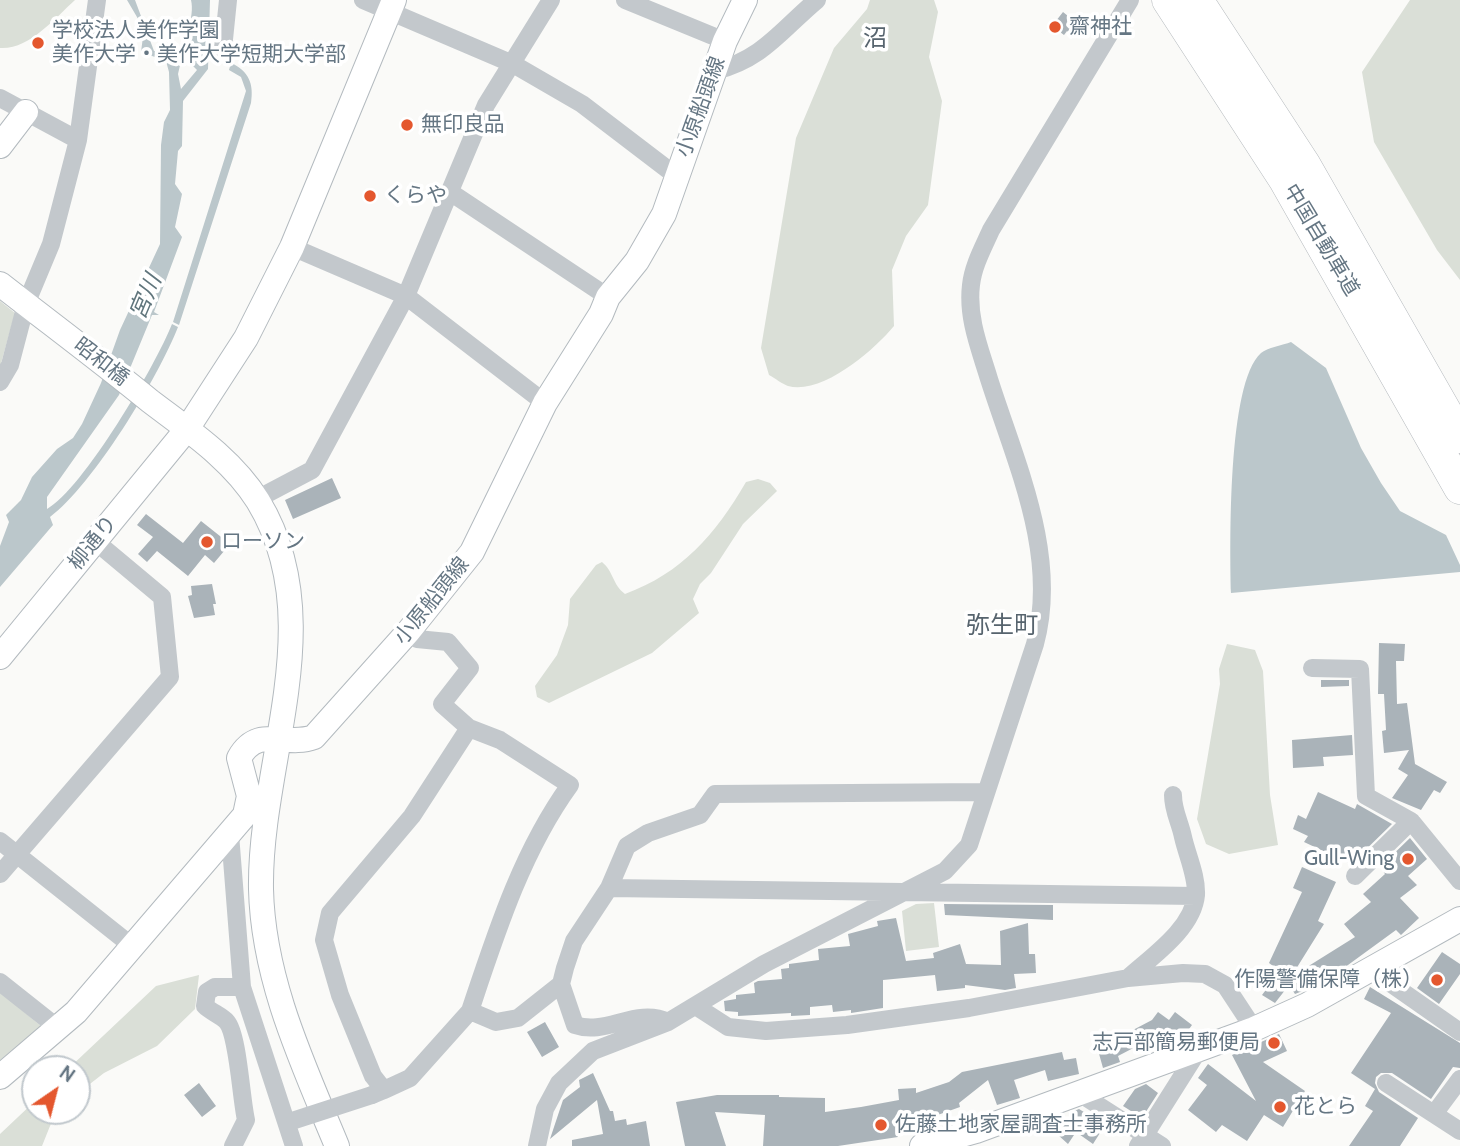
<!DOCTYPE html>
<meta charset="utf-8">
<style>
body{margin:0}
#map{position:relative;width:1460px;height:1146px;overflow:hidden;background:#fafaf8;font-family:Cabin,sans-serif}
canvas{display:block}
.north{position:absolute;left:21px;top:1055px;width:70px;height:70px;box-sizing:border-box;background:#fff;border:2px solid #c1c8cd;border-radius:50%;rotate:35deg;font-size:19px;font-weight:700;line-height:28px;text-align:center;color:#657683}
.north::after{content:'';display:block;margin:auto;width:24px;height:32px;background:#e4572e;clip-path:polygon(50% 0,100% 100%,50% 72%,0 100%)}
</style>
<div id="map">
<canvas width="1460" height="1146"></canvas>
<div class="north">N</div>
</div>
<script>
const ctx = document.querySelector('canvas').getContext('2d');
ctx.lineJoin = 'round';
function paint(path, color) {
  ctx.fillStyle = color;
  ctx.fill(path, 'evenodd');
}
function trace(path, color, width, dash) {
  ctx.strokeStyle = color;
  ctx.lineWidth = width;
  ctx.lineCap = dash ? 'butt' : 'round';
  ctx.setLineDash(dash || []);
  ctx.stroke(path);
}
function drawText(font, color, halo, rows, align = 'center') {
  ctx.font = font + ' Cabin,"Noto Sans JP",sans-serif';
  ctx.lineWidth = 7;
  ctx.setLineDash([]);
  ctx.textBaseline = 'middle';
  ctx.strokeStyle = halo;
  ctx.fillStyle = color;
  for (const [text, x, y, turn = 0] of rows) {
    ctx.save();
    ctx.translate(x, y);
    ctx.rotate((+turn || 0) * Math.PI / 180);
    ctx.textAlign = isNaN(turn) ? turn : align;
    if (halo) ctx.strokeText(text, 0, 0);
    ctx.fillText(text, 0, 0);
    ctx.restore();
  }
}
const green = new Path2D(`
 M0,0H75C55,18 29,50 0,48Z
 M870,0H934L938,12L929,57L942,101L928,205L906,236L892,270L894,326C874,350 823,395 788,386C782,384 775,378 769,375L761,348L796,138L834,48L867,9Z
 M1410,0H1460V280L1437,250L1374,142L1362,72Z
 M0,301L15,313L0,367Z
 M758,479L770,483L777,491L743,524L711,573L700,584L693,599L699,613L652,653L549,703L537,697L535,686L557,655L568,625L570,599L596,565L602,562C614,572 612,584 625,594C682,573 715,535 746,482Z
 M1227,644L1255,650L1263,671L1270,795L1278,845L1229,854L1206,844L1197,819L1220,684L1219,669Z
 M934,903L939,947L906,951L902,911L916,904Z
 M199,975L195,1009L157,1046L104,1073L77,1094V1069H68L156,986Z
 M0,992L41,1026L0,1064Z
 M35,1101V1111H56L42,1146H0V1134Z`);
const water = new Path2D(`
 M127,0H135L154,51L171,54C185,45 195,16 191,0H210L208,69L183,101L182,146L178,151L175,184L182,194L175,227L182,237L154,312L159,315H152L119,395L47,497V509C83,489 156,365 172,324L178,327C158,378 93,485 50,517L53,525L0,587V546L9,522L6,515L21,500L32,477L57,449L73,438L82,424L101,383L120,330L160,244L161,145L164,122L170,110L169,72L166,61L141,52L144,29ZM181,61L189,62L197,70L181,89L178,74Z
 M231,63C249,71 254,84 251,103L179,325L173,322L246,91L241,77L229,70Z
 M1291,342L1326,368L1361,448L1381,483L1400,511L1446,535L1460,565V572L1231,593C1230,547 1227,383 1261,353C1267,348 1283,345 1291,342Z`);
const building = new Path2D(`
 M1063,12L1078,24L1070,34L1067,31L1064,35L1052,26Z
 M332,478L341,498L293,519L285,500Z
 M146,514L183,543L201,521L230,544L214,563L205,555L188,576L157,551L147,562L138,554L153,537L137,525Z
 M212,584L216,604H213L215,615L194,618L188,596L192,595L191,586Z
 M1379,643L1405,644L1404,661H1396L1397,704L1407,703L1415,764L1447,782L1440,793L1434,790L1421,810L1392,798L1408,775L1398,769L1409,750L1384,753L1382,731L1386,730L1384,694H1378Z
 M1321,680H1349V686L1321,687Z
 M1352,735L1353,755L1323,757L1324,766L1293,768L1292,740Z
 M1318,792L1355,809L1357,804L1392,824L1351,864L1304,842L1308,836L1293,829L1298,815L1306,819Z
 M1410,838L1427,859L1408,876L1417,885L1400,898L1419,918L1401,935L1396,930L1348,965L1300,992L1295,994L1289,985L1275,1003L1262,995L1280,971L1269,963L1302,892L1293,888L1302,867L1336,882L1318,921L1324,924L1291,977L1355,937L1344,924L1371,902L1363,894L1385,874L1380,867Z
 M944,904L1053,905V920L945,915Z
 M896,918L906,961L934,958L933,953L960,944L966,964L1001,965L1000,931L1028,923L1029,954H1035L1036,973L1014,974L1016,988L1005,990L965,985V988L937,991L935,975L883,980V1008L851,1013V1010L833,1012L832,1005L810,1007V1015L791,1016V1013L738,1016V1012L725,1011L724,1001L736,999V995L755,993L754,983L758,981L782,979L781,969L789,968V964L819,960L818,949L850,946L848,934L878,926L877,921Z
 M1442,952L1460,964V974L1439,1004L1417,988Z
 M1370,987L1460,1043V1068L1453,1067L1431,1099L1392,1073H1381L1376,1077L1375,1083L1379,1092L1418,1118L1400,1146H1349L1373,1111L1365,1106L1375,1089L1351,1073L1391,1013L1364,999Z
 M1158,1012L1169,1020L1175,1012L1192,1025L1181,1040L1177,1041L1164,1032L1118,1056L1120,1062L1103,1068L1094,1036L1111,1031L1114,1040L1152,1020Z
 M545,1022L559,1047L542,1057L527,1032Z
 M1279,1034L1287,1051L1263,1062L1305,1091L1283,1127L1264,1115L1247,1141L1222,1125L1216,1132L1188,1110L1207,1085L1198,1078L1208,1064L1256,1101L1232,1055Z
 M1062,1052L1064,1060L1076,1058L1079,1074L1048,1081L1045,1070L1014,1080L1020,1098L997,1105L988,1080L959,1103L960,1107L918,1122L919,1129L897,1131L898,1137L838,1146H763L765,1115L715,1112L726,1146H685L676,1102L717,1095H779V1097L825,1098V1112L861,1107L899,1100L898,1089L916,1088V1093L949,1082L962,1072Z
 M593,1073L610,1111H613L615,1121L626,1119L627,1125L646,1121L650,1146H572V1140L603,1134L597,1100L550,1139L563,1100L580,1087L579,1080Z
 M199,1083L216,1106L202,1117L184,1095Z
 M1146,1084L1158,1093L1142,1118L1123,1106L1135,1089Z
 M1079,1109L1105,1125L1093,1144L1076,1132L1068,1144L1058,1135L1074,1111Z`);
const street = new Path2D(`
 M363,0L513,64L582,104L675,175
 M625,0L725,41
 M223,49L228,0
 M715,71C763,59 781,30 817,0
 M0,98L78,140
 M450,192L608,297
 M292,247L406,296L545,403
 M0,382L10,365L26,304L51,244L78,140L97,0
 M257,499L312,470L406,296L486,105L551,0
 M1312,668L1360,669L1366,796L1411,821
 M469,728L500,740L570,785C522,851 496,933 470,1011L496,1022L518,1018L561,984
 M230,834L242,987L294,1146
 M0,841L132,946
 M0,874L170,677L162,597L95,541
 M1355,876L1411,821L1460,881
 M609,888L1196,896
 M1370,969L1460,1032
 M1128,978C1151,957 1193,929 1196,895C1197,876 1187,855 1183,837C1180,822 1173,811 1173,795
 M0,982L58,1028
 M697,1007L728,1027L766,1031L847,1025L969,1008L1128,978L1183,973L1205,974L1225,985L1254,1029
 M668,1022C636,1007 606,1036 575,1025L561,984L565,968L574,941L609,888L627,846L648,833L700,815L715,794L985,792
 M1386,1083L1460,1131
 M384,1090L410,1078L470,1011
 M1079,1093L1162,1146
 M372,1095L384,1090L373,1076L340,995L324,940L330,913L412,816L469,728L442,704L470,668L448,642L417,639L408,632
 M1434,1114L1460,1079
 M233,1146L246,1120C241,1098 238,1035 227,1022C222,1016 211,1012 205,1006L207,992L215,987H242
 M537,1146L545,1109L559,1083L593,1051L668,1022L764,964L945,871L969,845L1035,644C1059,555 1016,464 989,379C980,349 967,318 971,285C973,266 983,248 991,230L1130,0
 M1138,1146L1198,1051`);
const secondary = new Path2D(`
 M0,146L26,112
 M0,284C50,323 101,361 150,401C188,430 232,459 258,501C331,621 259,761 261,889C263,980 303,1064 337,1146
 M0,657L187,429L246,338L292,247L394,0
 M0,1077L76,1012L245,815L249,796L239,758C258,724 285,748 314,737L408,632L472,552L545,403L601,314L608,297L637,261L664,214L725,41L745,0
 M922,1146L976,1131L1254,1029L1307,1005L1460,919`);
const highway = new Path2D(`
 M1168,0L1285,180L1460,488
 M1197,0L1304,164L1460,437`);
const streetBridge = new Path2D(`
 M295,1120L372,1095`);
const markers = [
 [1055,27,7,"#e4572e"],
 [38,43,7,"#e4572e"],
 [407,125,7,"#e4572e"],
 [370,196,7,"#e4572e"],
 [207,542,7,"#e4572e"],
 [1408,859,7,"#e4572e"],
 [1437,980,7,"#e4572e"],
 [1274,1043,7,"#e4572e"],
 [1280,1107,7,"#e4572e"],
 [881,1125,7,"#e4572e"]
];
const poiNames = [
 ["齋神社",1069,27],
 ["学校法人美作学園",52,31],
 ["美作大学・美作大学短期大学部",52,55],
 ["無印良品",421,125],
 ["くらや",384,196],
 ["ローソン",221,542],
 ["Gull-Wing",1394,859,"right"],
 ["作陽警備保障（株）",1423,980,"right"],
 ["志戸部簡易郵便局",1260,1043,"right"],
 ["花とら",1294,1107],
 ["佐藤土地家屋調査士事務所",895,1125]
];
const streetNames = [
 ["小原船頭線",701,107,-70],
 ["中国自動車道",1321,240,59],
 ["昭和橋",101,362,38],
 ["柳通り",93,543,-51],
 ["小原船頭線",432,601,-51]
];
const waterNames = [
 ["宮川",146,297,-67]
];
const quarterNames = [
 ["沼",875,39],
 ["弥生町",1002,626]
];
paint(green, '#dadfd7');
paint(water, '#bbc7cb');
paint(building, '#aab3b9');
trace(secondary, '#b3babf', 26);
trace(highway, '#b4b9bd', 33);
trace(street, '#c3c8cc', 18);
trace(secondary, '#fff', 24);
trace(highway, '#fff', 32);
trace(streetBridge, '#c3c8cc', 18);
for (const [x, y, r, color] of markers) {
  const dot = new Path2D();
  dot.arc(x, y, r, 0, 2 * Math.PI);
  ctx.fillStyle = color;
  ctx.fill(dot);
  trace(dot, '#fff', 2.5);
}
drawText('21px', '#657683', '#fff', poiNames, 'left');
drawText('21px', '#657683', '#fff', streetNames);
drawText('italic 23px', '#60757c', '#fff', waterNames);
drawText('24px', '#57646e', '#fff', quarterNames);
</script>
